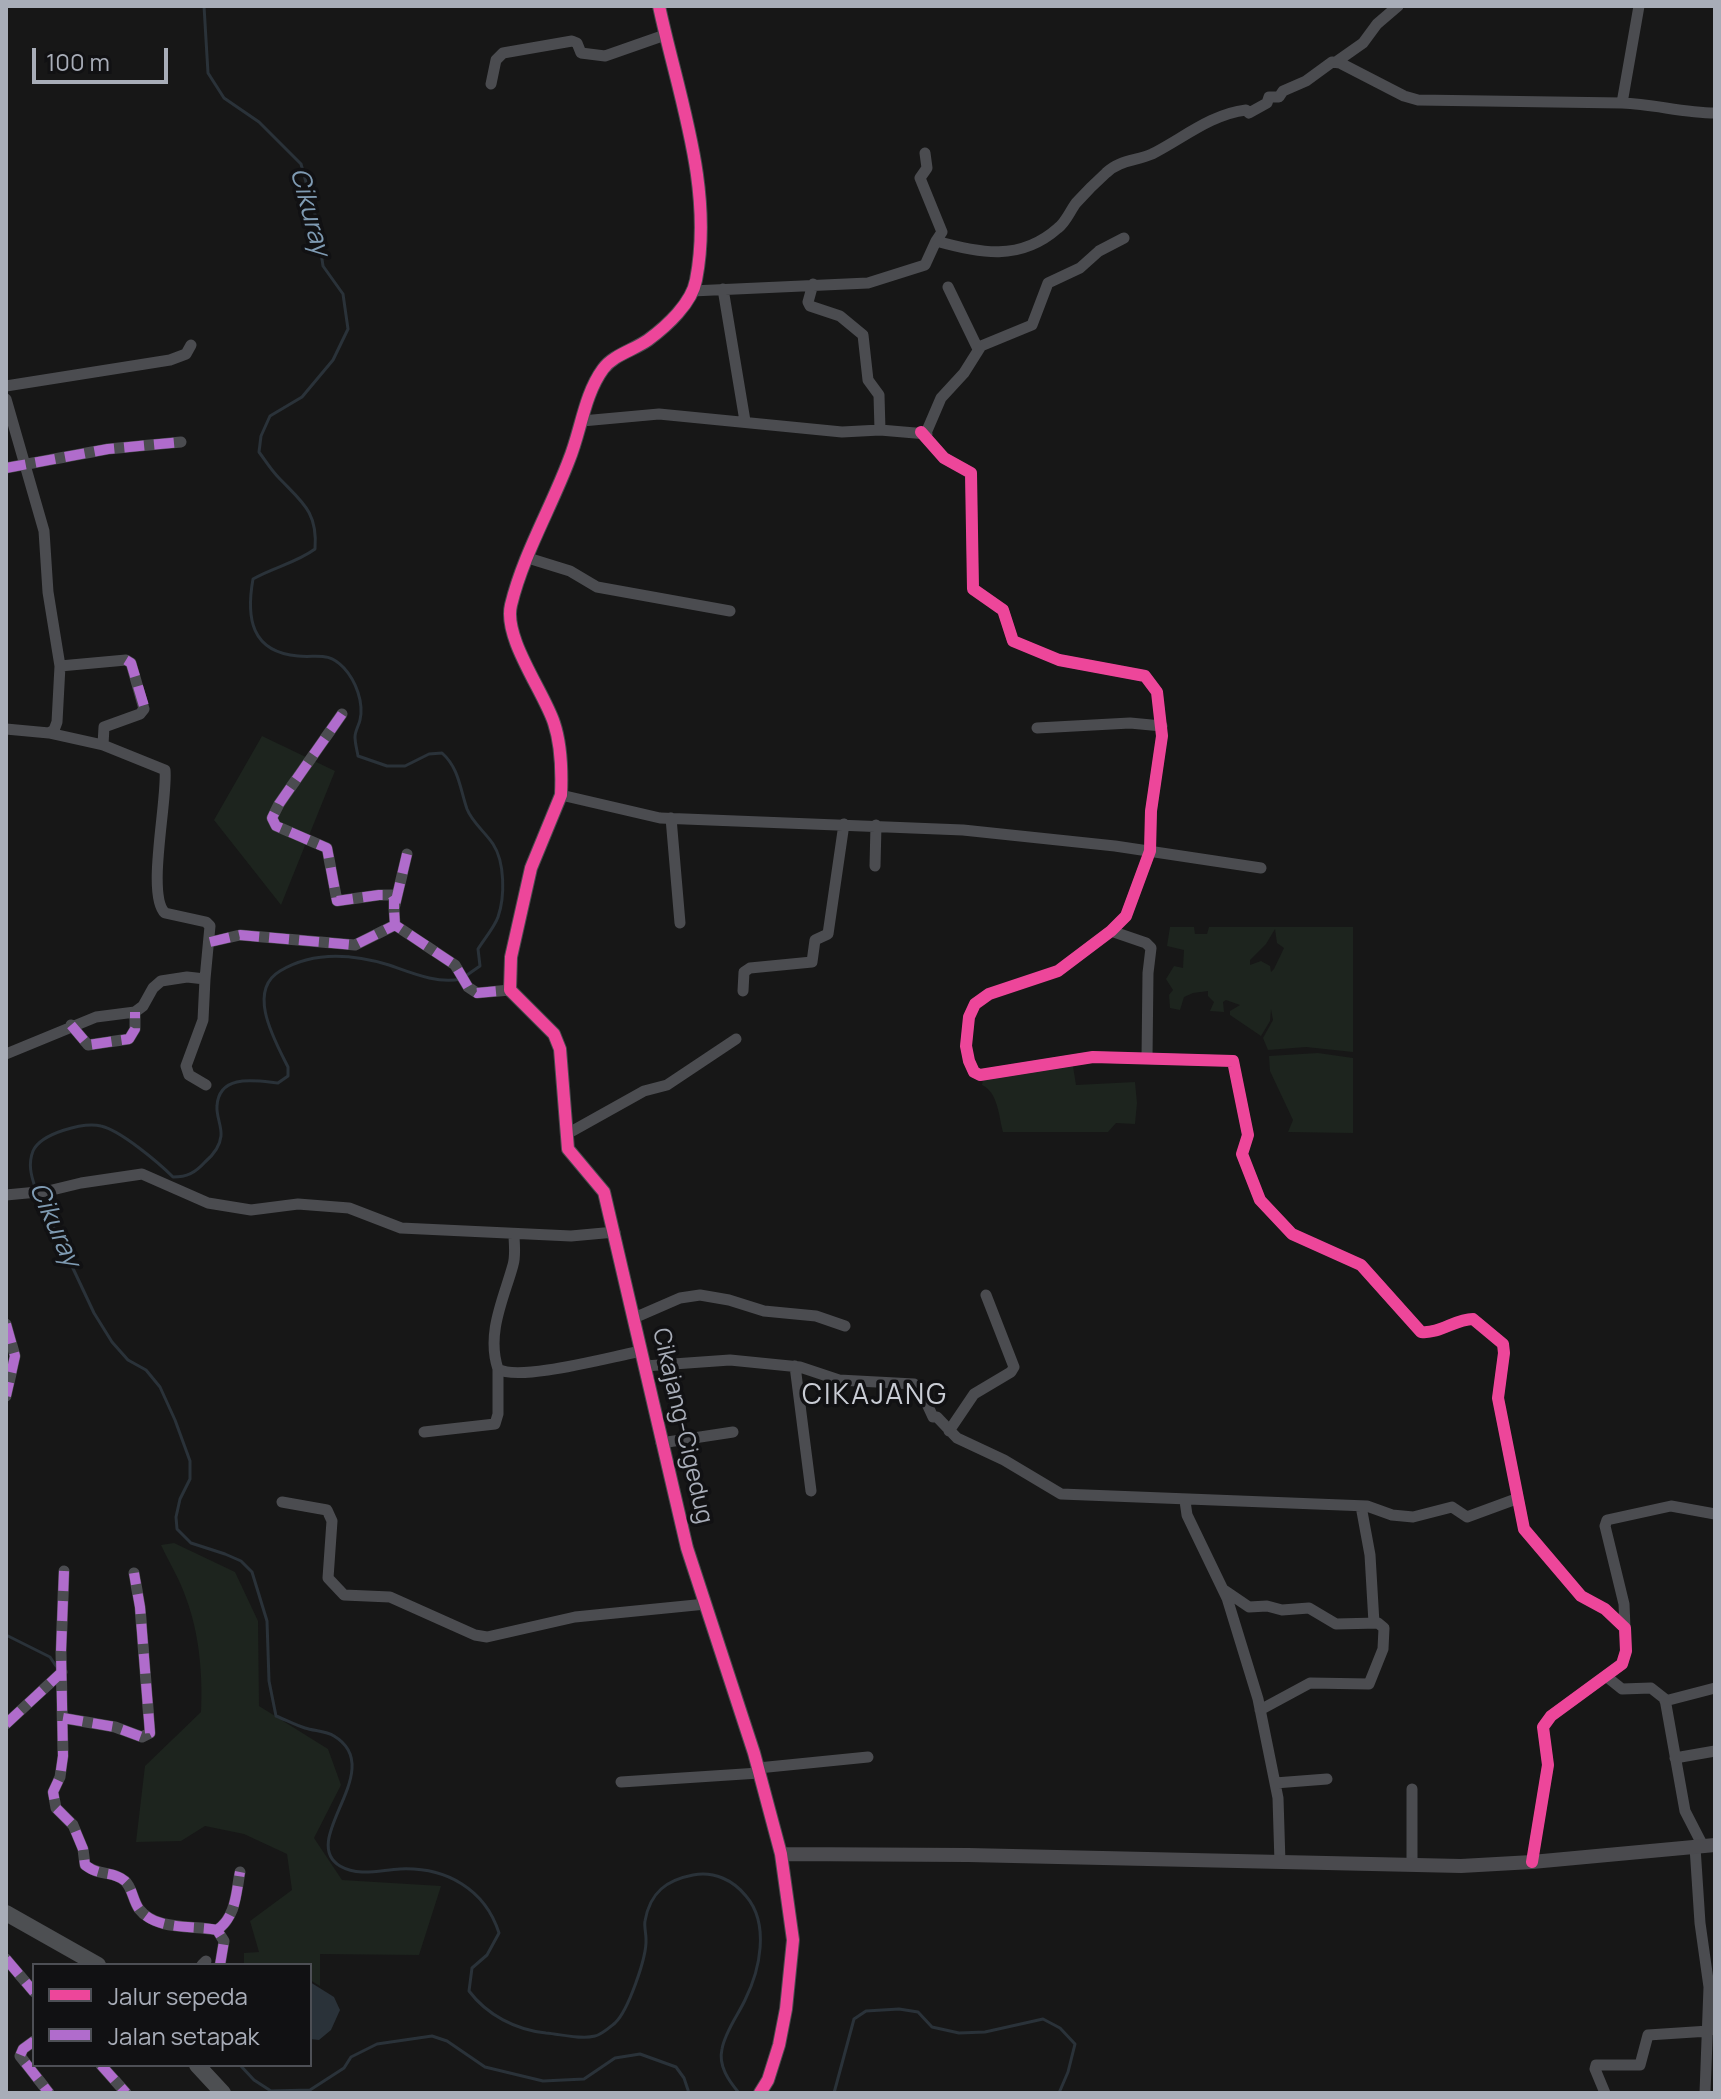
<!DOCTYPE html>
<style>
body{margin:0}
#map{position:relative;width:1721px;height:2099px;overflow:hidden;background:#171717;font-family:Manrope,sans-serif}
canvas{display:block}
.frame{position:absolute;inset:0;border:8px solid #a8adb8;pointer-events:none}
.legend{position:absolute;left:32px;top:1963px;width:280px;height:104px;box-sizing:border-box;background:#111113;border:2px solid #4d4f55;margin:0;padding:10px 14px;list-style:none;font-size:24px;color:#a8adb8}
.legend li{display:flex;align-items:center;gap:16px;height:40px}
.legend b{width:40px;border:2px solid #4d4f55}
.scale{position:absolute;left:32px;top:48px;width:136px;height:36px;box-sizing:border-box;border:4px solid #a8adb8;border-top:0;padding-left:10px;font-size:24px;line-height:28px;white-space:nowrap;color:#a8adb8;-webkit-text-stroke:6px #111113;paint-order:stroke}
</style>
<div id="map">
<canvas width="1721" height="2099"></canvas>
<div class="frame"></div>
<ul class="legend">
<li><b style="height:10px;background:#ed469a"></b>Jalur sepeda</li>
<li><b style="height:10px;background:#b06ccc"></b>Jalan setapak</li>
</ul>
<div class="scale">100 m</div>
</div>
<script>
const ctx = document.querySelector('canvas').getContext('2d');
ctx.lineJoin = 'round';
function paint(path, color) {
  ctx.fillStyle = color;
  ctx.fill(path, 'evenodd');
}
function trace(path, color, width, dash) {
  ctx.strokeStyle = color;
  ctx.lineWidth = width;
  ctx.lineCap = dash ? 'butt' : 'round';
  ctx.setLineDash(dash || []);
  ctx.stroke(path);
}
function drawText(font, color, halo, rows, align = 'center') {
  ctx.font = font + ' Manrope,sans-serif';
  ctx.lineWidth = 7;
  ctx.setLineDash([]);
  ctx.textBaseline = 'middle';
  ctx.strokeStyle = halo;
  ctx.fillStyle = color;
  for (const [text, x, y, turn = 0] of rows) {
    ctx.save();
    ctx.translate(x, y);
    ctx.rotate((+turn || 0) * Math.PI / 180);
    ctx.textAlign = isNaN(turn) ? turn : align;
    if (halo) ctx.strokeText(text, 0, 0);
    ctx.fillText(text, 0, 0);
    ctx.restore();
  }
}
const green = new Path2D(`
 M262,736L335,771L281,905L214,820Z
 M1170,927H1194L1195,934H1207L1209,927H1353V1052L1306,1047L1268,1050L1263,1038L1273,1020L1271,1009L1270,1021L1261,1036L1230,1015V1011L1240,1005L1226,1000L1223,1002L1224,1012L1210,1011L1214,1002L1208,996V991L1193,993L1184,997L1180,1010L1170,1008L1169,995L1173,990L1166,979L1174,966L1183,968L1184,950L1167,946ZM1275,929L1277,943L1284,948L1274,969L1271,972L1270,966L1261,961L1250,965V960L1266,944Z
 M1318,1053L1353,1058V1133L1288,1132L1293,1120L1270,1071L1269,1056Z
 M1072,1060L1076,1085L1135,1082L1137,1103L1135,1124L1116,1123L1108,1132H1003C999,1117 998,1092 982,1085L983,1079Z
 M174,1543L235,1572L258,1621L259,1706L328,1749L341,1785L314,1838L342,1880L441,1886L419,1955L320,1954V1986L310,1980V1965H244V1953L259,1952L250,1921L292,1890L287,1854L244,1834L205,1826L181,1841L136,1842L145,1766L201,1712C203,1675 199,1632 186,1598C180,1580 169,1562 161,1545Z`);
const water = new Path2D(`
 M310,1982L334,1997L340,2010L331,2030L319,2040L310,2039Z`);
const stream = new Path2D(`
 M204,6L208,73L224,98L259,122L301,164L316,218L323,266L343,294L348,329L333,360L302,397L270,416L261,436L259,452C265,460 271,470 279,478C302,502 318,512 315,549C296,563 274,567 253,579C246,618 251,652 298,656C317,658 328,651 344,668C356,681 364,703 360,720C359,725 355,731 355,737C355,743 357,750 358,756L387,766H405L429,754L442,753C459,768 460,789 467,809C472,822 485,832 493,844C505,862 505,897 498,917C494,928 484,939 478,949L480,966L467,975
 M35,1187C31,1175 28,1164 33,1151C41,1133 84,1122 101,1126C120,1130 159,1163 173,1177C187,1177 195,1173 205,1162C212,1156 220,1146 221,1136C222,1126 216,1116 217,1106C219,1073 257,1081 278,1083L288,1076V1067C275,1041 246,991 280,971C313,951 353,954 389,965C412,973 437,984 461,979
 M38,1194L94,1313L112,1342L128,1360L146,1370L160,1387L175,1420L190,1461V1479L180,1499L176,1517L177,1529L191,1543L225,1554L241,1561L252,1572L267,1621L269,1681L276,1716C286,1720 295,1725 305,1728C314,1731 326,1731 334,1736C389,1769 297,1840 340,1866C359,1877 380,1870 400,1869C446,1867 485,1889 499,1933L487,1955L472,1968L469,1991C487,2015 516,2030 546,2033C560,2034 581,2040 595,2036C601,2035 610,2027 615,2023C628,2011 647,1957 646,1939C646,1933 644,1926 645,1921C650,1892 667,1880 693,1875C714,1871 733,1880 746,1896C770,1924 760,1970 745,2000C738,2015 725,2032 722,2049C718,2066 729,2081 739,2093
 M6,1635L50,1657L56,1666
 M240,2065L254,2080L271,2091L310,2090L344,2068L351,2057L377,2044L432,2036L447,2041L485,2067L543,2081L584,2079L615,2058L640,2054L676,2067L684,2078L689,2093
 M834,2093L854,2019L866,2011L899,2009L918,2012L932,2027L959,2033L985,2032L1043,2019L1060,2028L1075,2044L1068,2072L1059,2093`);
const street = new Path2D(`
 M1336,62L1363,43L1377,24L1398,6
 M491,84L496,60L503,53L572,41L577,43L581,53L605,56L665,35
 M1622,103L1639,6
 M925,153L927,168L920,178L942,232L936,241
 M813,284L808,302L810,306L840,316L863,335L868,380L879,395L880,430
 M948,287L978,349
 M723,289L745,421
 M692,291L868,283L925,265L936,241C979,253 1020,262 1058,228C1066,222 1070,211 1076,203C1085,193 1096,182 1106,173C1119,160 1136,161 1152,154C1182,139 1211,114 1246,110L1249,113L1267,103L1269,97H1279L1283,91L1306,81L1332,62L1340,63L1404,96L1418,100L1622,103C1654,104 1683,113 1715,113
 M6,386L170,360L186,354L191,345
 M6,399L44,531L48,592L60,666L57,722L54,730L49,733L6,729
 M582,421L659,414L842,432L880,430L927,434
 M921,432L944,458L971,473L973,589L1003,610L1013,641L1059,660L1145,676L1157,692L1162,736L1151,811L1150,851L1126,916L1111,931L1058,971L989,994L975,1004L969,1017L966,1046L969,1061L974,1072L980,1075L1093,1057L1233,1061L1248,1135L1242,1154L1260,1200L1292,1234L1361,1265L1421,1332C1440,1334 1455,1319 1473,1319L1503,1344L1504,1353L1498,1398L1524,1529L1581,1596L1605,1609L1625,1628L1626,1651L1622,1664L1551,1716L1543,1727L1548,1765L1532,1862
 M926,433L941,398L964,373L981,346L1032,325L1048,283L1080,268L1099,251L1124,238
 M6,468L108,449L181,442
 M528,558L570,571L597,587L730,611
 M60,666L126,660L131,663L144,709L140,714L104,727L103,745
 M342,714L279,804L272,818L276,826L327,848L337,901L379,895H392L394,898V909
 M1037,728L1130,723L1162,726
 M561,795L660,818L963,830L1115,846L1261,868
 M671,818L680,923
 M407,854L394,909L395,925L455,965L468,987L477,993L510,990
 M875,866L876,825
 M1111,931L1146,943L1151,948L1148,973L1147,1058
 M210,942L240,935L355,945L395,925
 M205,979L203,1020L186,1066L189,1075L206,1085
 M743,991L744,972L750,968L812,962L815,940L828,934L844,824
 M71,1025L88,1045L129,1039L135,1029V1012
 M6,1054L96,1017L135,1012L143,1006L153,988L161,981L187,977L205,979L210,926L206,922L165,913C146,895 168,799 165,770L103,745L49,733
 M567,1134L644,1091L667,1085L736,1039
 M6,1195L48,1191L81,1183L142,1174L208,1203L251,1210L298,1204L349,1208L401,1228L571,1236L615,1232
 M514,1234C514,1244 516,1255 513,1265C504,1298 486,1333 498,1369C520,1382 613,1356 642,1351
 M634,1318L680,1298L700,1295L729,1300L764,1311L816,1316L845,1326
 M6,1324L15,1356L6,1396
 M645,1366L730,1360L800,1367L839,1380L914,1384L920,1389L933,1417H937L957,1438L1004,1460L1061,1494L1367,1506L1392,1515L1413,1517L1452,1507L1467,1517L1516,1499
 M795,1366L811,1491
 M949,1431L974,1394L1011,1372L1014,1367L986,1295
 M424,1432L495,1424L498,1414V1369
 M661,1443L733,1432
 M1185,1501L1187,1515L1227,1598L1258,1699L1278,1798L1280,1863
 M282,1502L327,1510L332,1521L328,1578L344,1595L390,1597L475,1635L487,1637L575,1617L706,1604
 M1361,1506L1370,1555L1374,1623
 M64,1571L61,1652L63,1756L60,1777L53,1792L56,1808L73,1825L83,1849L85,1865C100,1877 112,1870 125,1881C132,1887 133,1901 139,1909C156,1931 193,1925 217,1930L224,1941L220,1965
 M1224,1590L1249,1607L1267,1606L1282,1610L1309,1608L1336,1624L1378,1623L1384,1628L1383,1649L1369,1684L1310,1683L1260,1710
 M1625,1628L1624,1604L1605,1526L1607,1520L1671,1506L1715,1514
 M1607,1677L1622,1689L1651,1688L1665,1699L1685,1811L1703,1846
 M1665,1701L1715,1688
 M63,1718L115,1727L142,1737L150,1733L140,1607L134,1573
 M6,1724L62,1672
 M1675,1758L1715,1751
 M758,1768L868,1757
 M621,1782L759,1773
 M1275,1783L1327,1779
 M1695,1847L1700,1923L1709,1987L1705,2093
 M1412,1865V1789
 M217,1930C236,1917 236,1893 240,1872
 M6,1959L34,1992
 M202,1965L206,1961
 M34,2041L23,2049L20,2056L49,2093
 M101,2065L126,2093
 M1605,2093L1595,2069L1596,2065H1640L1648,2035L1709,2031`);
const secondary = new Path2D(`
 M659,6C678,95 714,188 696,280C692,303 667,326 648,340C634,350 613,355 603,369C584,395 581,431 569,460C551,508 523,555 511,605C503,638 544,692 554,723C561,744 562,772 561,795L531,868L511,957L510,990L554,1034L560,1049L568,1149L604,1192L687,1548L754,1753L781,1854L793,1940L786,2009L779,2045L768,2080L760,2093
 M781,1854L968,1855L1461,1866L1532,1862L1715,1845`);
const primary = new Path2D(`
 M6,1913L98,1965
 M197,2065L223,2093`);
const quiet = new Path2D(`
 M6,468L108,449L181,442
 M126,660L131,663L144,706L140,714
 M342,714L279,804L272,818L276,826L327,848L337,901L379,895H392L394,898V909
 M407,854L394,909L395,925L455,965L468,987L477,993L510,990
 M210,942L240,935L355,945L395,925
 M71,1025L88,1045L129,1039L135,1029V1012
 M6,1324L15,1356L6,1396
 M64,1571L61,1652L63,1756L60,1777L53,1792L56,1808L73,1825L83,1849L85,1865C100,1877 112,1870 125,1881C132,1887 133,1901 139,1909C156,1931 193,1925 217,1930L224,1941L220,1965
 M63,1718L115,1727L142,1737L150,1733L140,1607L134,1573
 M6,1724L62,1672
 M217,1930C236,1917 236,1893 240,1872
 M6,1959L34,1992
 M34,2041L23,2049L20,2056L49,2093
 M101,2065L126,2093`);
const cycleway = new Path2D(`
 M659,6C678,95 714,188 696,280C692,303 667,326 648,340C634,350 613,355 603,369C584,395 581,431 569,460C551,508 523,555 511,605C503,638 544,692 554,723C561,744 562,772 561,795L531,868L511,957L510,990L554,1034L560,1049L568,1149L604,1192L687,1548L754,1753L781,1854L793,1940L786,2009L779,2045L768,2080L760,2093
 M921,432L944,458L971,473L973,589L1003,610L1013,641L1059,660L1145,676L1157,692L1162,736L1151,811L1150,851L1126,916L1111,931L1058,971L989,994L975,1004L969,1017L966,1046L969,1061L974,1072L980,1075L1093,1057L1233,1061L1248,1135L1242,1154L1260,1200L1292,1234L1361,1265L1421,1332C1440,1334 1455,1319 1473,1319L1503,1344L1504,1353L1498,1398L1524,1529L1581,1596L1605,1609L1625,1628L1626,1651L1622,1664L1551,1716L1543,1727L1548,1765L1532,1862`);
const streetNames = [
 ["Cikajang-Cigedug",682,1426,77]
];
const waterNames = [
 ["Cikuray",309,212,75],
 ["Cikuray",54,1225,66]
];
const quarterNames = [
 ["CIKAJANG",875,1396]
];
paint(green, '#1d241e');
paint(water, '#2a3239');
trace(stream, '#2a3239', 3);
trace(street, '#4b4c50', 11);
trace(secondary, '#4a4a4e', 14);
trace(primary, '#4d4f52', 16);
trace(quiet, '#b06ccc', 10, [20, 10]);
trace(cycleway, '#ed469a', 12);
drawText('24px', '#a8adb8', '#111113', streetNames);
drawText('italic 26px', '#7f9bb3', '#111113', waterNames);
ctx.letterSpacing = '2px';
drawText('28px', '#c9ccd4', '#111113', quarterNames);
ctx.letterSpacing = '0px';
</script>
